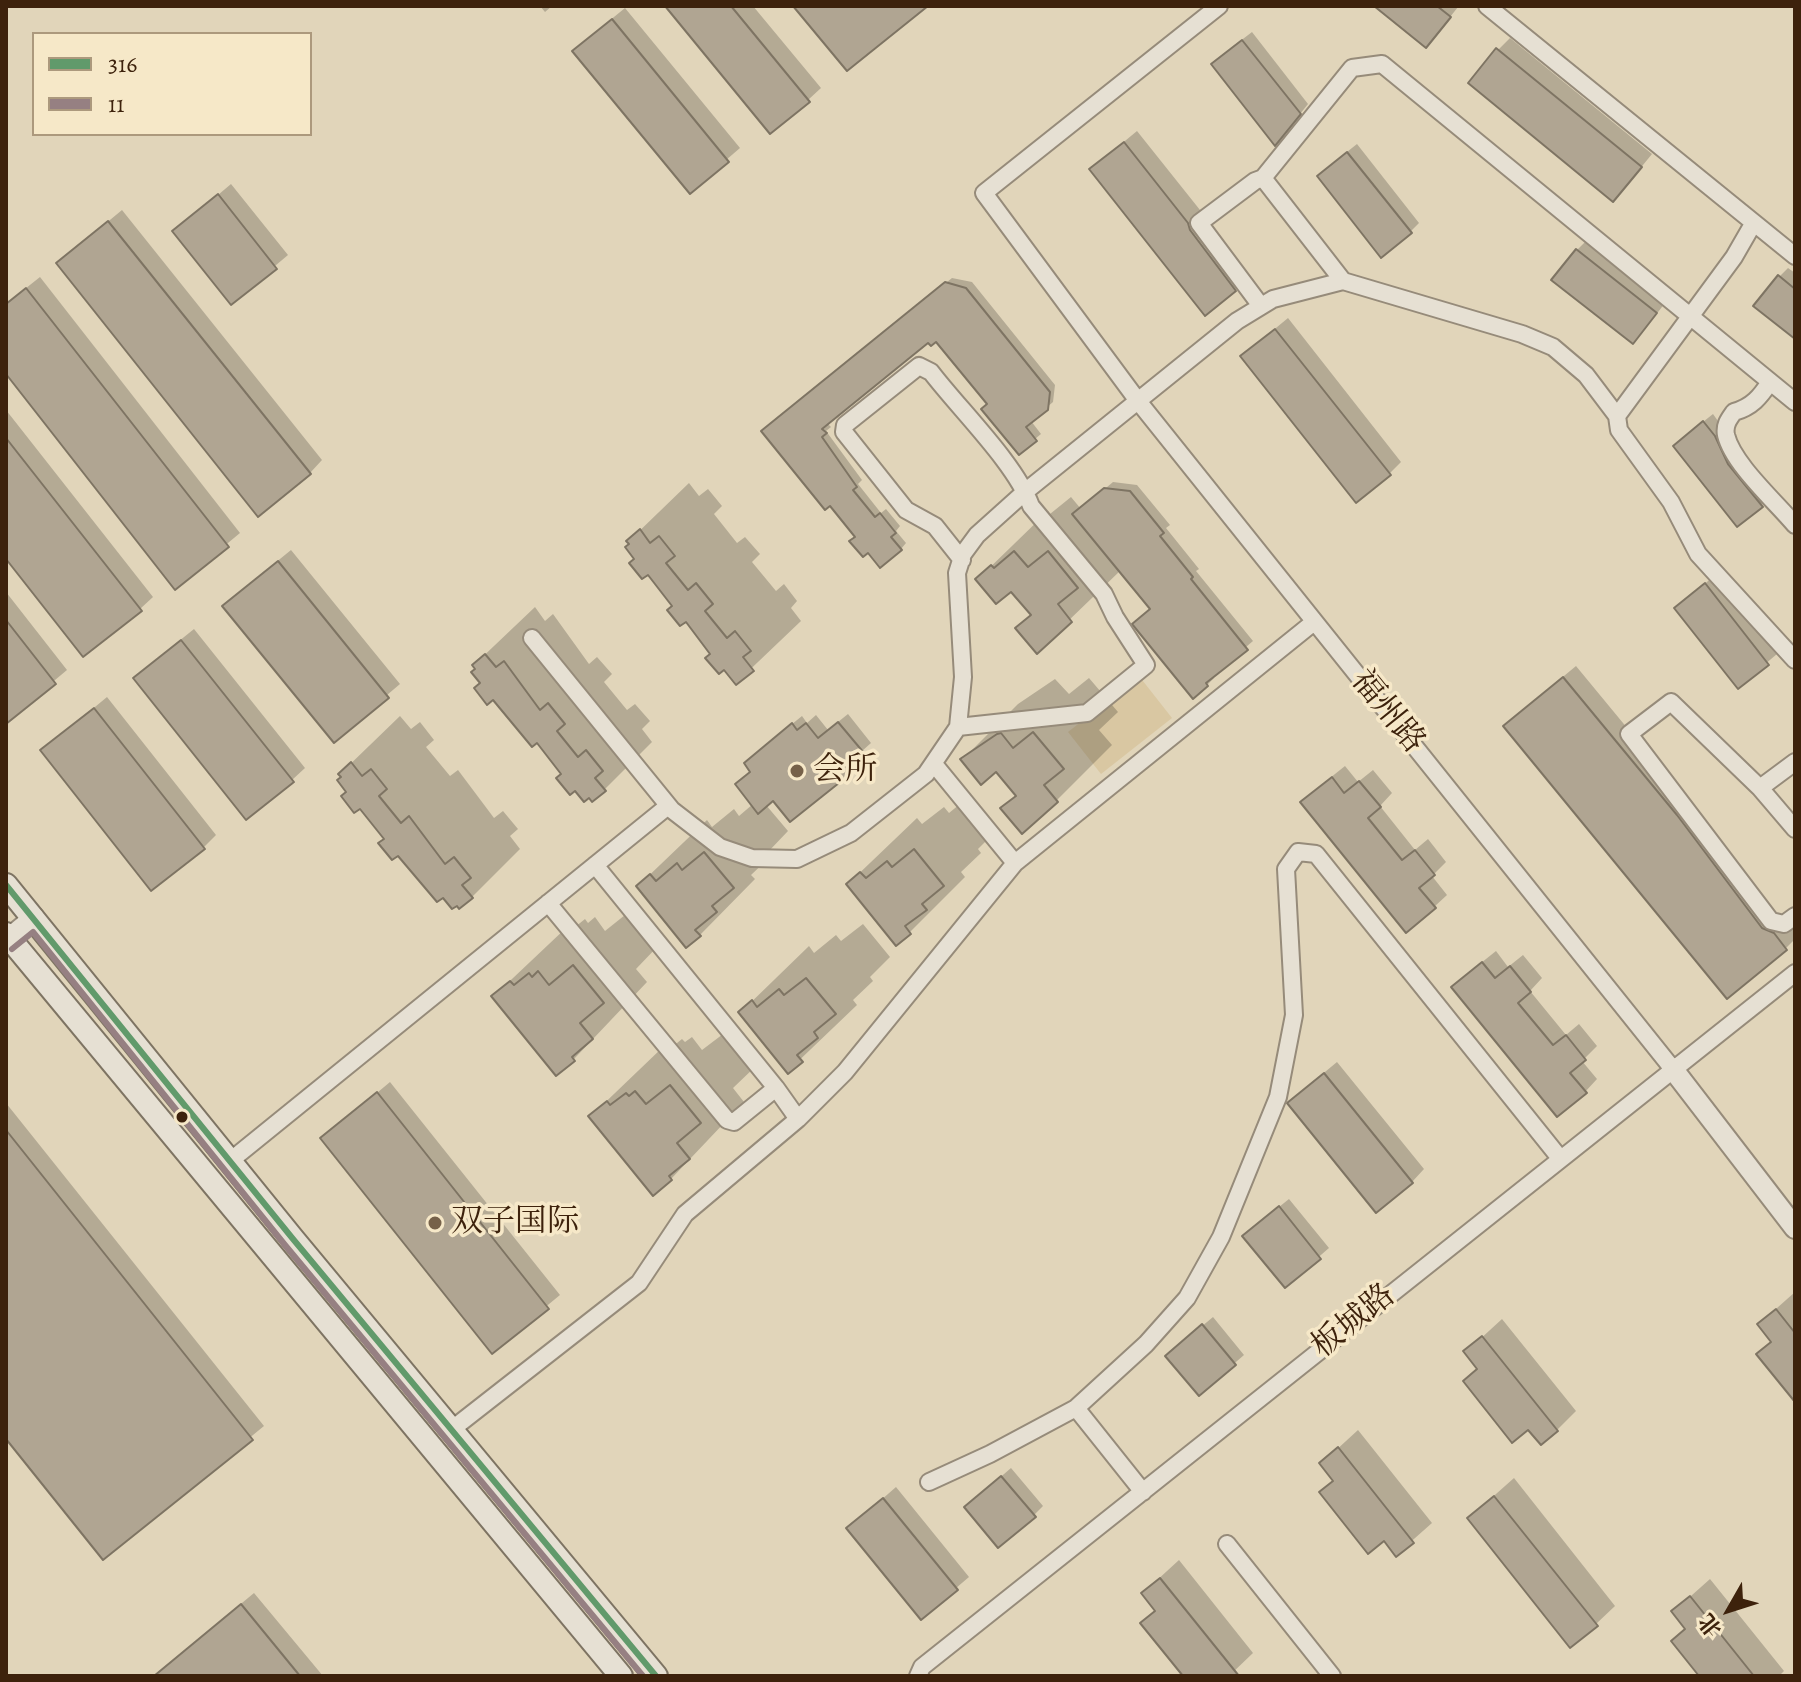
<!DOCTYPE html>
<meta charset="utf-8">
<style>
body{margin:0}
#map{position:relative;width:1801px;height:1682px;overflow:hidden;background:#e1d5ba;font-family:Alegreya,"Noto Serif SC",serif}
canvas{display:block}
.frame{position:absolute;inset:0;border:8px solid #3d220c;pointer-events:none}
.legend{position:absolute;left:32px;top:32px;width:280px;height:104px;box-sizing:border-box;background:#f6e8c8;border:2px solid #ac997d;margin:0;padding:10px 14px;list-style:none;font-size:24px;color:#3d220c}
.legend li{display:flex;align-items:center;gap:16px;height:40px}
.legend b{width:40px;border:2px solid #ac997d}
.north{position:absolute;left:1689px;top:1570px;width:80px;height:80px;-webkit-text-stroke:6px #f6e8c8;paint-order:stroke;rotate:231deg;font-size:22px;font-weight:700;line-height:32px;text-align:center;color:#3d220c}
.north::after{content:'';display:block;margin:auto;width:28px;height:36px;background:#3d220c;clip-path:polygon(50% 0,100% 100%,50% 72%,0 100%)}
</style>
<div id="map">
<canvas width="1801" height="1682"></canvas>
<div class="frame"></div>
<ul class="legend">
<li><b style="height:10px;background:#619a6b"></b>316</li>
<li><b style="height:10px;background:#968082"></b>11</li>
</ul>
<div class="north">北</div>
</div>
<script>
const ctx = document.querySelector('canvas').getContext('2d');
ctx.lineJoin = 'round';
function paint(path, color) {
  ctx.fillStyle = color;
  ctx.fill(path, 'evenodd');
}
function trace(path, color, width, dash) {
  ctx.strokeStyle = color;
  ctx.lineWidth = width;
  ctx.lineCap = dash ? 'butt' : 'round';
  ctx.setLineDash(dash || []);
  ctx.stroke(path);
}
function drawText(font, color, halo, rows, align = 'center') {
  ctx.font = font + ' Alegreya,"Noto Serif SC",serif';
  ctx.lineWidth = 7;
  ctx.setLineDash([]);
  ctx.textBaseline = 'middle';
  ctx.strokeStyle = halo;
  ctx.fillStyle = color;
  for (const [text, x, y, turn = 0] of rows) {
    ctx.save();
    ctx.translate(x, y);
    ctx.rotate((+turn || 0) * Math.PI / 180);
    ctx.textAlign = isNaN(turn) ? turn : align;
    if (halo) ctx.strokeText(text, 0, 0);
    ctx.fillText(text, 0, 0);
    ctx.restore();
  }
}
const green = new Path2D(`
 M1139,676L1172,718L1101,774L1068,732Z`);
const shadow = new Path2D(`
 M540,6H552L545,12Z
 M667,6H753L821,88L808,100Z
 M1377,6H1457L1458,7L1435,36Z
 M625,8L740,148L690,191L587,39Z
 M1252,32L1308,104L1284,134L1222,55Z
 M1510,38L1652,154L1625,187L1498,50Z
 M1137,131L1200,210L1202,217L1247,278L1235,290L1091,169Z
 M1357,144L1419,223L1410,232L1328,167Z
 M231,184L288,255L231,303L174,232Z
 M122,210L322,460L310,473L58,263Z
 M1586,241L1665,303L1642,333L1577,250Z
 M1788,268L1795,273V336L1779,277Z
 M40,277L240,533L175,587L6,371V304Z
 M952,278L972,282L1055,385L1053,402L1031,421L1041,434L1035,439L989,404L937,339L929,340L827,423L831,427L826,431L862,480L858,484L881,513L886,509L900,526L896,531L906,543L901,549L857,536L769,426Z
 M1288,318L1401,462L1389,474L1242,356Z
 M6,410L153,597L140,609L6,556Z
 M1713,414L1771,496L1737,524L1684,437Z
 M1113,482L1137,485L1170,525L1166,528L1199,569L1196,571L1253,641L1212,676L1214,678L1207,685L1152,609L1121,570L1037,651L1018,628L1032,614L1012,589L978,579L1048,511L1050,514L1071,497L1081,509Z
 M689,483L699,496L708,489L722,506L714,514L737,543L745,537L760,554L752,562L776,591L784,584L797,601L791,608L801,621L737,682L636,558L629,541Z
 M291,550L400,684L334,740L237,594Z
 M1714,576L1777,654L1739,686L1676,608Z
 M6,592L67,670L6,721Z
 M535,607L545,621L553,614L589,664L597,657L612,674L604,682L627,710L635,704L650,721L642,729L652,742L604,790L564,773L537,740L482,683L474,665Z
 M194,629L305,768L292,780L148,666Z
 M1576,666L1689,803L1775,916L1786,921L1795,932V939L1786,948L1728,996L1518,714Z
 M1089,678L1118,712L1099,730L1112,745L1056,801L1003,808L1017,794L997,769L963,759L1018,704L1055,679L1069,694Z
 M107,697L216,835L203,848L43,750Z
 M848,714L871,743L852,760L857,765L848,774L774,799L766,805L788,831L768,852L771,856L751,875L755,879L700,935L638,886L707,820L712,827L734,809L739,816L753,804L752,771L755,754L802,716L807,723L816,715L828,730Z
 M400,716L411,729L420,722L434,740L426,747L450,776L458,770L494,818L503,811L518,829L510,836L520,849L472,897L386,838L348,792L340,774Z
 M1345,766L1358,782L1373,770L1392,793L1380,806L1415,850L1428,839L1446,862L1432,876L1447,895L1434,907L1315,790Z
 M971,795L998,829L978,849L981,853L961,872L965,877L910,932L848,884L917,818L922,824L944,807L949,813Z
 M630,911L658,946L636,969L647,982L574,1059L494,996L567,927L570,931L585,919L588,923L595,917L605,931Z
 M863,924L890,957L870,977L873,981L853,1000L857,1005L788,1071L741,1012L809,946L814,953L836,935L841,941Z
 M1496,951L1508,967L1523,955L1542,978L1530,991L1566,1035L1579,1024L1597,1046L1582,1061L1597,1079L1585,1092L1466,975Z
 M727,1031L756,1066L733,1088L744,1102L671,1179L591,1116L663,1047L667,1051L682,1039L685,1042L692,1037L702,1050Z
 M1337,1062L1424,1169L1412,1182L1302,1091Z
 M390,1082L560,1295L492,1351L323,1138Z
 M6,1103L264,1426L103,1558L6,1436Z
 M1289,1199L1329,1248L1285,1286L1254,1227Z
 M1795,1292V1399L1759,1354L1772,1341L1759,1324Z
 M1213,1317L1244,1355L1199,1394L1177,1347Z
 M1502,1319L1576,1411L1557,1430L1479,1368L1466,1352Z
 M1358,1430L1432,1523L1397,1554L1384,1539L1321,1493L1335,1479L1322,1463Z
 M1011,1468L1043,1506L1034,1515L975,1499Z
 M1514,1478L1615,1606L1596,1624L1469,1518Z
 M896,1487L969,1577L922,1617L849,1528Z
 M1179,1560L1253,1653L1229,1676H1186L1143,1623L1156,1609L1143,1593Z
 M1710,1579L1784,1671L1779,1676H1701L1686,1628L1673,1612Z
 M254,1593L323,1676H154Z`);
const building = new Path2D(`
 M665,6H731L810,102L770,134Z
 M793,6H928L847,71Z
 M1374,6H1437L1451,17L1426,48Z
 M612,19L729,162L690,194L572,51Z
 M1242,40L1301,114L1275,146L1211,64Z
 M1496,48L1642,167L1613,202L1468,83Z
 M1124,142L1188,223L1190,230L1236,291L1205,316L1089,169Z
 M1347,152L1412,233L1381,258L1317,176Z
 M218,194L277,269L231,305L172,231Z
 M108,221L311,474L258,517L56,263Z
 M1576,249L1657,313L1633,344L1551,280Z
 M1778,275L1795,289V339L1753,306Z
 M945,282L966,288L1050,392L1048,410L1026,427L1037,441L1019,455L981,409L987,404L936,342L931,346L928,343L822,429L827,433L822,437L857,487L853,490L875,517L880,513L896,533L891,537L902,550L880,568L868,553L863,557L849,541L855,537L830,506L825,510L761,431Z
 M26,288L229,547L175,590L6,374V304Z
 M1275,329L1391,475L1356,503L1240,356Z
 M1703,421L1715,436L1728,464L1763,507L1737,527L1673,446Z
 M6,438L142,611L83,657L6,559Z
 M1104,488L1130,491L1164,533L1160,536L1193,577L1191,579L1248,650L1206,683L1208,686L1193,699L1132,624L1150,609L1072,514Z
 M640,529L650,543L659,536L675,556L666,563L688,590L696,583L713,604L705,611L727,638L735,631L751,651L743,657L754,671L736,685L724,670L719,674L705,658L710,654L686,622L680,626L667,610L672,606L648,575L642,579L629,563L634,559L625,547L629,544L626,541Z
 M1014,551L1028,567L1048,551L1078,588L1058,604L1072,622L1037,654L1015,628L1031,615L1011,592L996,604L975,579L991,565L994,568Z
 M278,561L389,698L334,743L222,606Z
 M1705,583L1769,665L1738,689L1674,608Z
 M6,620L56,684L6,724Z
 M181,640L294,782L246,820L133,678Z
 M485,654L496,667L504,661L540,710L548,703L565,724L557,731L578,757L586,750L603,771L595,778L606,791L592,802L589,798L584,802L575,791L570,795L556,778L561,774L537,743L532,747L493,700L487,705L474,688L480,683L471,672L475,669L472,665Z
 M1563,677L1677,815L1762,928L1774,933L1787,950L1727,999L1503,726Z
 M94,708L205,849L151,891L40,750Z
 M838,722L864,753L844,769L849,775L790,822L773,801L758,814L735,784L750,772L744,763L792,723L797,730L806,723L818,738Z
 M1033,732L1064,769L1044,785L1058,802L1022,834L1000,808L1016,796L996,772L981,785L960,759L997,734L1001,733L1013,748Z
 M351,762L362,776L371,769L387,789L379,796L401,823L409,816L445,864L454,857L471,878L462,885L473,898L459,909L457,906L452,909L443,898L437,902L398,856L392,860L378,843L384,839L360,809L354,813L341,796L346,792L337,780L341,777L338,774Z
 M1332,777L1344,793L1359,781L1381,807L1368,818L1402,860L1415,850L1435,875L1419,888L1436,908L1406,933L1300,802Z
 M914,849L944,886L922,904L927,910L905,926L911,934L896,946L846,884L860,872L866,878L887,861L892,867Z
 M704,852L734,888L712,906L717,912L695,930L701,936L686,948L636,886L650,874L656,881L677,863L682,870Z
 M1482,962L1495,978L1510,966L1531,992L1518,1003L1553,1045L1566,1035L1586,1060L1570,1073L1587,1093L1557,1117L1451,987Z
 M573,965L604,1003L580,1023L593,1039L572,1057L575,1061L556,1076L491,996L510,981L514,985L529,973L532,977L538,971L549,985Z
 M806,978L836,1014L814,1032L818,1038L797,1055L803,1062L788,1074L738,1012L752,1000L757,1007L779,989L784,995Z
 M1324,1073L1413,1183L1376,1213L1287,1103Z
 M670,1085L701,1123L677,1143L690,1159L669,1176L672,1180L653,1196L588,1116L607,1101L610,1105L626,1093L629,1096L635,1091L646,1104Z
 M377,1092L549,1309L492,1354L320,1138Z
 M6,1130L253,1440L103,1560L6,1439Z
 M1279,1206L1321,1259L1285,1288L1242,1236Z
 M1776,1309L1795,1333V1402L1756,1354L1771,1342L1757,1324Z
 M1202,1324L1236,1365L1199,1396L1165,1356Z
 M1482,1336L1558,1431L1541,1445L1528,1430L1512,1443L1463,1381L1477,1369L1463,1351Z
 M1338,1447L1414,1543L1396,1557L1384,1541L1368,1554L1319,1492L1333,1481L1319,1463Z
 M1001,1476L1036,1517L998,1548L964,1507Z
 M1494,1496L1598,1626L1570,1648L1467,1518Z
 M883,1498L958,1590L921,1620L846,1528Z
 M1160,1578L1239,1676H1183L1140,1623L1155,1611L1141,1593Z
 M1690,1596L1754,1676H1699L1671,1641L1685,1629L1671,1611Z
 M241,1604L300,1676H154Z`);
const minor = new Path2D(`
 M1219,6L984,193L1138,401L1672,1068
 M1487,6L1795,256
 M1343,281L1263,178L1352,68L1382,64L1795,402
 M1261,306L1199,223L1255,181L1263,178
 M1770,382C1760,397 1752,407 1734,412C1729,419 1724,425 1726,435C1733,464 1775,501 1795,525
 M1617,416L1619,430L1671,502L1698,554L1795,660
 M532,638L672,810L720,847L752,858L797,859L851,833L926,774L958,727L963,677L957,573L963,554L977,535L1026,491L1237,321L1273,299L1343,281L1522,334L1553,347L1586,375L1617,416L1734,257L1753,224
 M958,727L1087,713L1146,665L1115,617L1104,594L1031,506C1016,464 960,410 931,372L919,366L845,425L844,432L906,510L935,526L962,560
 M1760,788L1795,762
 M1795,829L1760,788L1671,702L1629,734L1771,921L1784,924L1795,916
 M1015,863L1314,622
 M548,903L727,1120L734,1122L776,1088L595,865
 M776,1088L798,1119
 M230,1161L668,806
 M1076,1408L1143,1492
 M451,1430L639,1283L685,1214L798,1119L845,1072L1015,863L934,764
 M929,1482L990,1454L1076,1408L1146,1344L1187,1298L1221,1237L1278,1097L1294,1015L1286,869L1298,852L1316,854L1559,1157
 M1227,1544L1332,1676
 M918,1676L922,1667L1795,973`);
const tertiary = new Path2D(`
 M6,941L34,918
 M1672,1068L1795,1228`);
const secondary = new Path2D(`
 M6,885L293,1239L656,1676
 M6,934L621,1676`);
const bus1 = new Path2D(`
 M6,885L293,1239L656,1676`);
const bus2 = new Path2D(`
 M12,949L33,932L285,1245L643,1676`);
const markers = [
 [797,771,8,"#766149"],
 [182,1117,7,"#3d220c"],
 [435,1223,8,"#766149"]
];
const streetNames = [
 ["福州路",1387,712,51],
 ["板城路",1354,1322,-39]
];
const poiNames = [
 ["会所",813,771],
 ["双子国际",451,1223]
];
paint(green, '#d9c7a2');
paint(shadow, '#0003');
paint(building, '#b0a592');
trace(building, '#7e7463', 2);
trace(minor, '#968b7a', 20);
trace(tertiary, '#968b7a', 24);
trace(secondary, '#7e7463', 26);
trace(minor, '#e6e0d3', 16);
trace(tertiary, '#e6e0d3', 20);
trace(secondary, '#e6e0d3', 22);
trace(bus1, '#619a6b', 6);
trace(bus2, '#968082', 6);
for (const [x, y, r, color] of markers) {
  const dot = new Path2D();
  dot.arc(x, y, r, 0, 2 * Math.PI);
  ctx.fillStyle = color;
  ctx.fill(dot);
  trace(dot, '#f6e8c8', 3);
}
drawText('32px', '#3d220c', '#f6e8c8', streetNames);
drawText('32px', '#3d220c', '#f6e8c8', poiNames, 'left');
</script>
